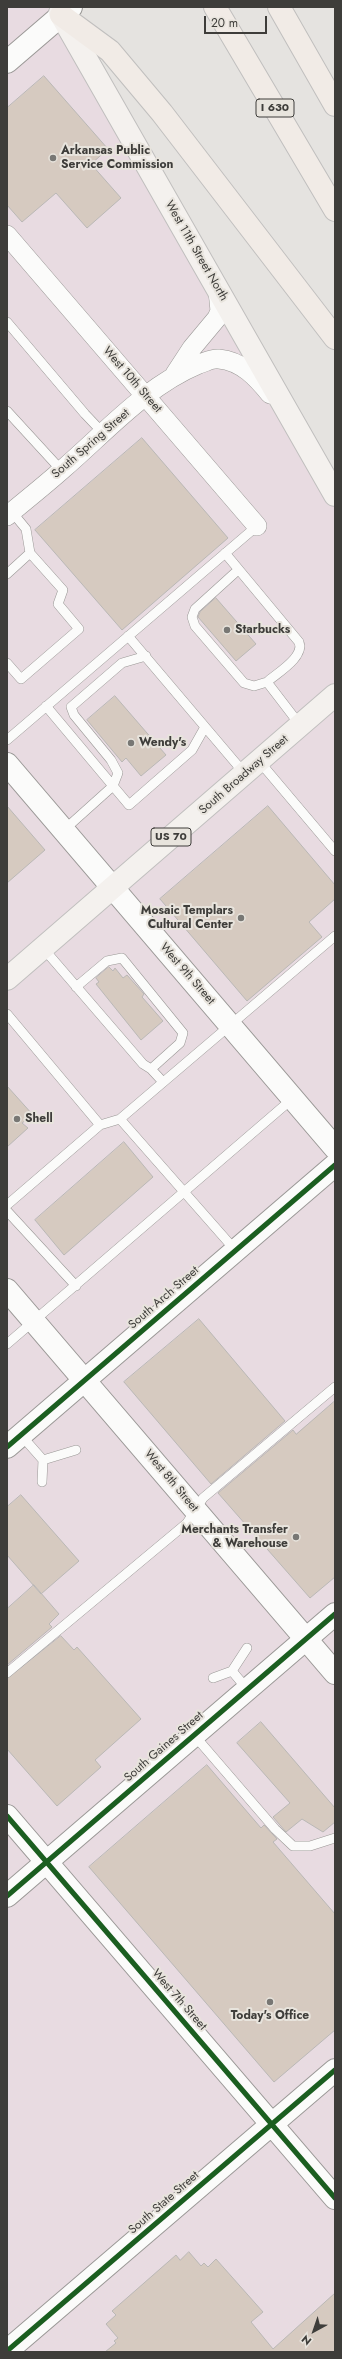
<!DOCTYPE html>
<style>
body{margin:0}
#map{position:relative;width:342px;height:2359px;overflow:hidden;background:#e5e3e0;font-family:Jost,sans-serif}
canvas{display:block}
.frame{position:absolute;inset:0;border:8px solid #3e3d3a;pointer-events:none}
.north{position:absolute;left:294px;top:2311px;width:40px;height:40px;-webkit-text-stroke:3px #e8e4dd;paint-order:stroke;rotate:220deg;font-size:11px;font-weight:700;line-height:16px;text-align:center;color:#3e3d3a}
.north::after{content:'';display:block;margin:auto;width:14px;height:18px;background:#3e3d3a;clip-path:polygon(50% 0,100% 100%,50% 72%,0 100%)}
.scale{position:absolute;left:204px;top:16px;width:63px;height:18px;box-sizing:border-box;border:2px solid #3e3d3a;border-top:0;padding-left:5px;font-size:12px;line-height:14px;white-space:nowrap;color:#3e3d3a;-webkit-text-stroke:3px #e8e4dd;paint-order:stroke}
</style>
<div id="map">
<canvas width="342" height="2359"></canvas>
<div class="frame"></div>
<div class="north">N</div>
<div class="scale">20 m</div>
</div>
<script>
const ctx = document.querySelector('canvas').getContext('2d');
ctx.lineJoin = 'round';
function paint(path, color) {
  ctx.fillStyle = color;
  ctx.fill(path, 'evenodd');
}
function trace(path, color, width, dash) {
  ctx.strokeStyle = color;
  ctx.lineWidth = width;
  ctx.lineCap = dash ? 'butt' : 'round';
  ctx.setLineDash(dash || []);
  ctx.stroke(path);
}
function drawText(font, color, halo, rows, align = 'center') {
  ctx.font = font + ' Jost,sans-serif';
  ctx.lineWidth = 4;
  ctx.setLineDash([]);
  ctx.textBaseline = 'middle';
  ctx.strokeStyle = halo;
  ctx.fillStyle = color;
  for (const [text, x, y, turn = 0] of rows) {
    ctx.save();
    ctx.translate(x, y);
    ctx.rotate((+turn || 0) * Math.PI / 180);
    ctx.textAlign = isNaN(turn) ? turn : align;
    if (halo) ctx.strokeText(text, 0, 0);
    ctx.fillText(text, 0, 0);
    ctx.restore();
  }
}
const commercial = new Path2D(`
 M7,7H58L218,290L335,508V2352H7Z`);
const building = new Path2D(`
 M44,76L108,149L91,164L121,198L87,228L56,193L22,222L7,205V108Z
 M142,438L228,538L122,630L35,530Z
 M216,598L256,644L236,661L198,617L200,612Z
 M115,696L166,755L141,776L126,758L122,762L87,720Z
 M7,806L45,850L7,883Z
 M268,806L335,885V899L309,922L322,937L247,1001L160,899Z
 M109,967L113,971L115,968L123,978L127,975L144,994L142,997L163,1021L141,1040L96,984L99,982L96,978Z
 M7,1086L33,1115L22,1123L28,1128L7,1147Z
 M124,1142L153,1177L64,1255L35,1220Z
 M199,1319L285,1421L211,1484L124,1382Z
 M335,1401V1577L310,1598L218,1493L293,1430L296,1434Z
 M21,1495L79,1561L41,1594L7,1555V1507Z
 M34,1585L59,1614L49,1624L52,1627L7,1665V1609Z
 M61,1636L74,1650L77,1647L141,1719L95,1760L101,1767L57,1806L7,1749V1679Z
 M261,1722L335,1808V1822L323,1832L302,1819L286,1832L273,1817L290,1803L237,1743Z
 M207,1765L261,1828L264,1825L277,1839L273,1842L335,1914V2030L274,2082L89,1867Z
 M189,2252L201,2266L204,2263L208,2267L216,2259L263,2312L251,2322L273,2349L335,2293V2352H105L116,2343L114,2341L118,2338L106,2324L116,2315L112,2311L176,2255L180,2260Z`);
const service = new Path2D(`
 M7,322L85,414L103,433
 M7,411L62,471
 M225,553L299,642C305,657 277,673 267,682L300,725
 M238,570L195,609L192,617L195,626L244,683L254,686L267,682
 M7,574L30,553
 M128,636L245,774
 M7,663L21,679L79,629L58,604L63,590L30,553L26,529L12,512
 M46,706L129,805L192,750L205,727
 M7,740L257,526
 M259,761L335,851
 M64,830L113,786L118,773L111,760L74,715L71,707L122,663L146,656
 M43,948L143,1064L151,1069L163,1082
 M76,987L107,961L122,958L183,1033L180,1043L151,1069
 M7,1014L100,1125L7,1205
 M120,1119L236,1251
 M100,1125L120,1119L335,936
 M7,1211L76,1286
 M7,1344L292,1099
 M21,1435L43,1460L42,1482
 M43,1460L76,1450
 M232,1671L247,1689
 M7,1673L187,1523L203,1498L335,1387
 M213,1678L232,1671L247,1648
 M194,1735L275,1829L293,1846H310L335,1838`);
const minor = new Path2D(`
 M7,235L257,526
 M175,374L192,348L217,318L220,311L218,290
 M7,516C26,500 45,485 63,469C106,432 146,386 199,364C206,362 212,358 219,359C242,361 257,378 270,394`);
const tertiary = new Path2D(`
 M7,62L71,7
 M7,1447L335,1165
 M7,1816L335,2198
 M7,1896L335,1614
 M7,2351L335,2070`);
const secondary = new Path2D(`
 M7,764L335,1148
 M7,1290L335,1673`);
const primary = new Path2D(`
 M60,13L335,495
 M7,979L335,695`);
const motorway = new Path2D(`
 M215,7L335,210
 M279,7L335,105
 M61,15L110,51L162,113L335,338`);
const cycleway = new Path2D(`
 M7,1447L335,1165
 M7,1816L335,2198
 M7,1896L335,1614
 M7,2351L335,2070`);
const markers = [
 [53,158,4,"#787774"],
 [227,630,4,"#787774"],
 [131,743,4,"#787774"],
 [241,918,4,"#787774"],
 [17,1119,4,"#787774"],
 [296,1537,4,"#787774"],
 [270,2002,4,"#787774"]
];
const shields = [
 [275,108,38],
 [171,837,40]
];
const shieldNames = [
 ["I 630",275,108],
 ["US 70",171,837]
];
const poiNames = [
 ["Arkansas Public",61,151],
 ["Service Commission",61,165],
 ["Starbucks",235,630],
 ["Wendy's",139,743],
 ["Mosaic Templars",233,911,"right"],
 ["Cultural Center",233,925,"right"],
 ["Shell",25,1119],
 ["Merchants Transfer",288,1530,"right"],
 ["& Warehouse",288,1544,"right"],
 ["Today's Office",270,2016,"center"]
];
const streetNames = [
 ["West 11th Street North",196,251,60],
 ["West 10th Street",132,380,49],
 ["South Spring Street",91,444,-41],
 ["South Broadway Street",244,775,-41],
 ["West 9th Street",187,974,49],
 ["South Arch Street",164,1298,-41],
 ["West 8th Street",171,1481,50],
 ["South Gaines Street",164,1747,-41],
 ["West 7th Street",179,2000,49],
 ["South State Street",164,2203,-41]
];
paint(commercial, '#e8dbe1');
paint(building, '#d6cac0');
trace(building, '#bab8b6', 1);
trace(service, '#9a9896', 10);
trace(minor, '#9a9896', 20);
trace(tertiary, '#9a9896', 24);
trace(secondary, '#9a9896', 24);
trace(primary, '#c0bfbe', 24);
trace(motorway, '#c0bfbe', 24);
trace(service, '#fbfbfa', 9);
trace(minor, '#fbfbfa', 19);
trace(tertiary, '#fbfbfa', 22);
trace(secondary, '#fbfbfa', 22);
trace(primary, '#f4f1ee', 22);
trace(motorway, '#f1ebe6', 22);
trace(cycleway, '#1b5e20', 5);
for (const [x, y, r, color] of markers) {
  const dot = new Path2D();
  dot.arc(x, y, r, 0, 2 * Math.PI);
  ctx.fillStyle = color;
  ctx.fill(dot);
  trace(dot, '#e8e4dd', 1.5);
}
for (const [x, y, w] of shields) {
  const box = new Path2D();
  box.roundRect(x - w / 2, y - 9, w, 18, 3);
  ctx.fillStyle = '#e8e4dd';
  ctx.fill(box);
  trace(box, '#3e3d3a', 1);
}
drawText('bold 11px', '#3e3d3a', null, shieldNames);
drawText('bold 12px', '#3e3d3a', '#e8e4dd', poiNames, 'left');
drawText('12px', '#3e3d3a', '#e8e4dd', streetNames);
</script>
